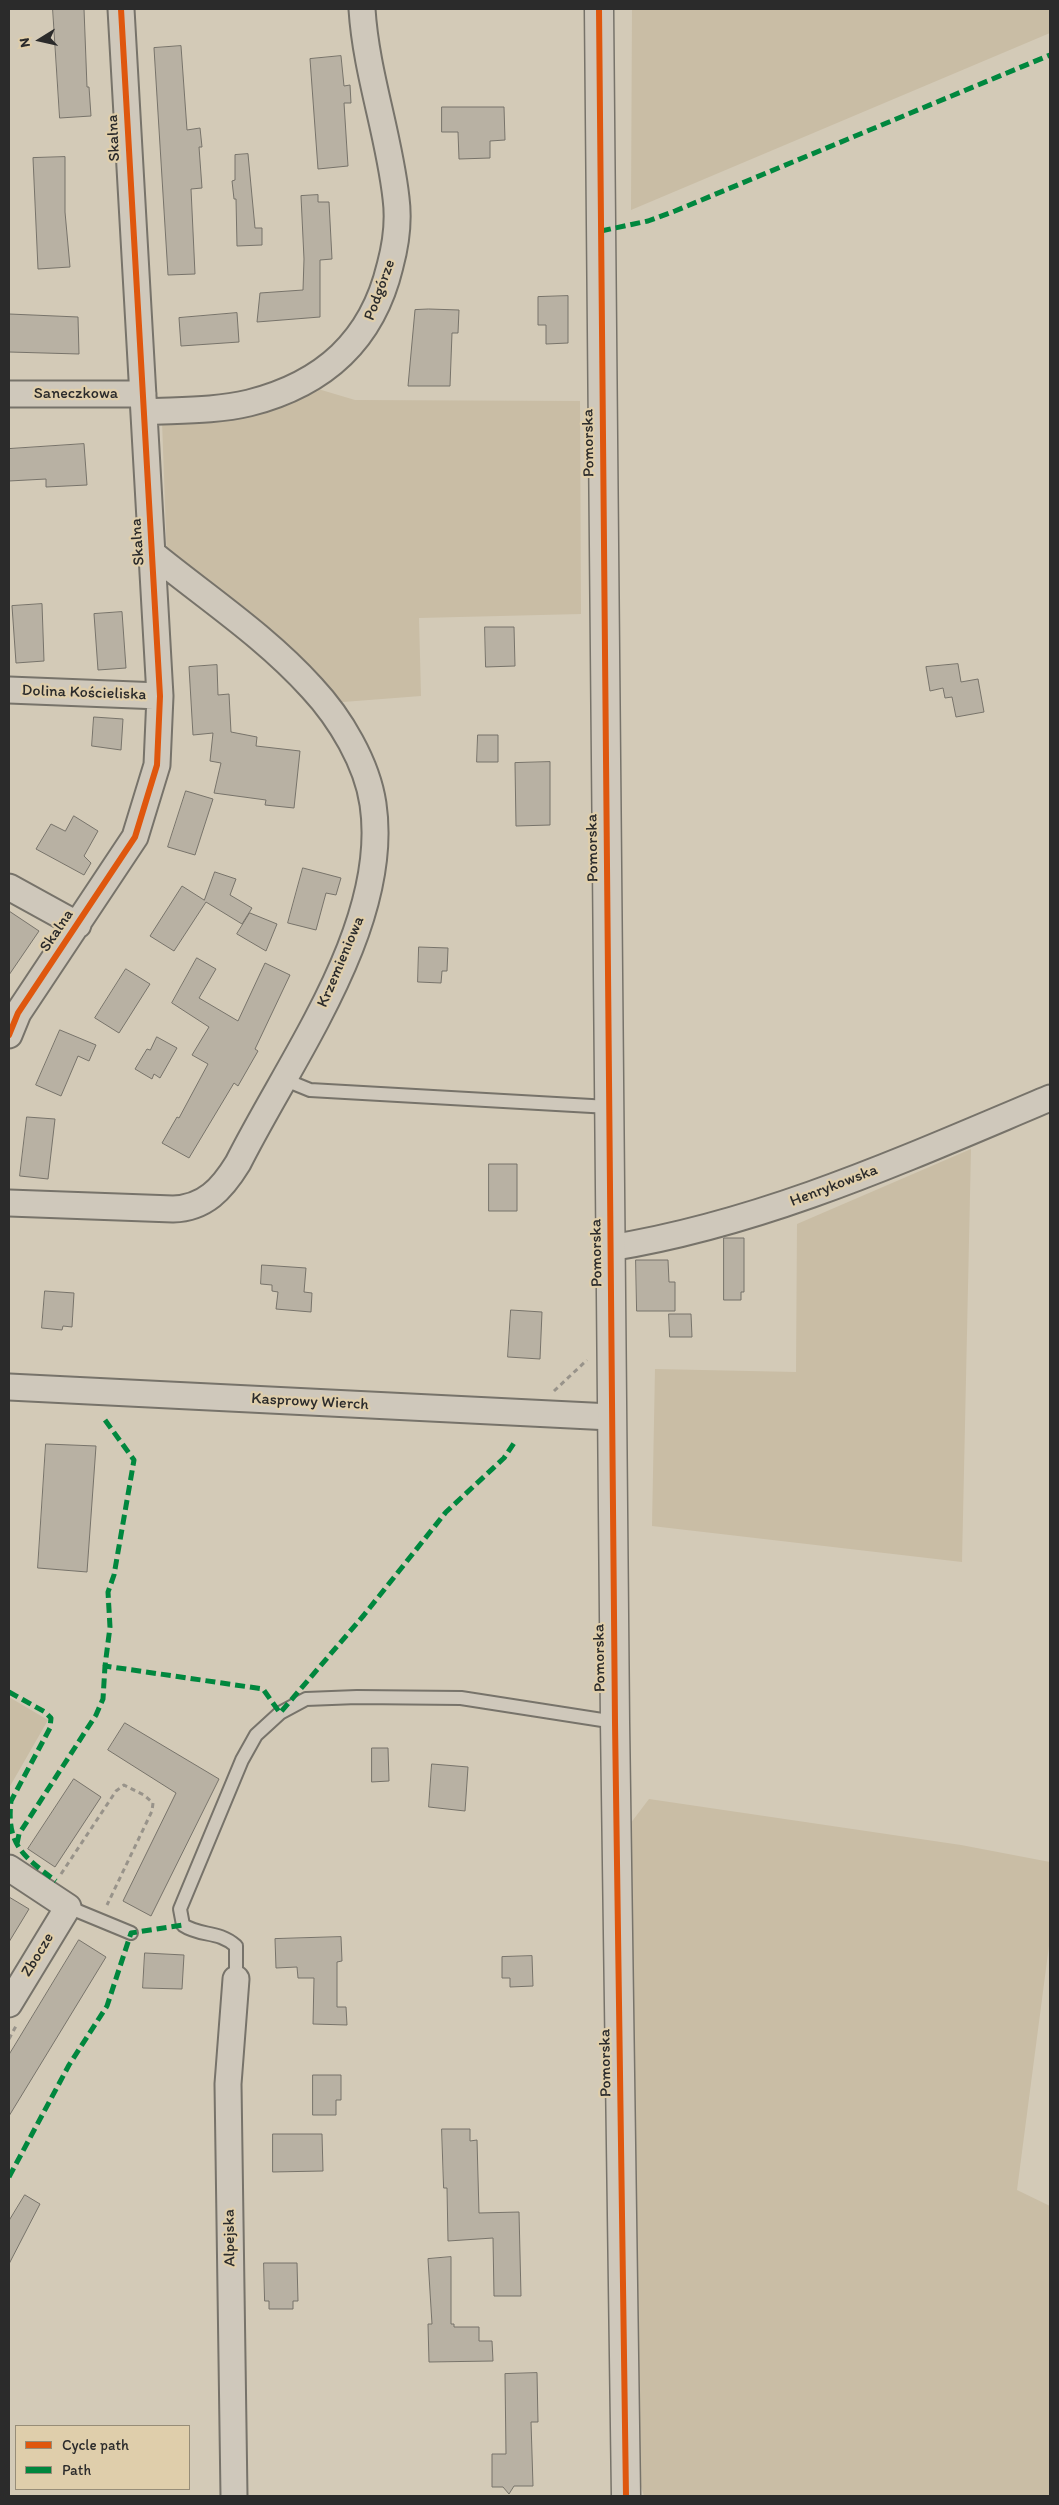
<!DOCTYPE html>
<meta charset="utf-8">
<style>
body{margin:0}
#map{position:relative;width:1059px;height:2505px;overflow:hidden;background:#d3cab7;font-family:Itim,sans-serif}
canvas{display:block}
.frame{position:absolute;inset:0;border:10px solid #2b2b2b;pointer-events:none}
.legend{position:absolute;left:15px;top:2425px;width:175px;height:65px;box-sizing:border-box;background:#dfceab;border:1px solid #978d78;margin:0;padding:6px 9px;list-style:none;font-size:15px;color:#2b2b2b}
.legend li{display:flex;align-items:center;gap:10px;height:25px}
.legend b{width:25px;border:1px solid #978d78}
.north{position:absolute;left:15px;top:15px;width:50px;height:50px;-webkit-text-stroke:4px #dfceab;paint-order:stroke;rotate:260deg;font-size:14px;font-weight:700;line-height:20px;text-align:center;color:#2b2b2b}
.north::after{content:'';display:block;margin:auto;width:18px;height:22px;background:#2b2b2b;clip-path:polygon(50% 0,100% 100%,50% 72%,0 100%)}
</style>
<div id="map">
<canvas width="1059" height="2505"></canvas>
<div class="frame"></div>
<ul class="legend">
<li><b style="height:6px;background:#df570e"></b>Cycle path</li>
<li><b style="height:6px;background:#00873e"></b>Path</li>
</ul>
<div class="north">N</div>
</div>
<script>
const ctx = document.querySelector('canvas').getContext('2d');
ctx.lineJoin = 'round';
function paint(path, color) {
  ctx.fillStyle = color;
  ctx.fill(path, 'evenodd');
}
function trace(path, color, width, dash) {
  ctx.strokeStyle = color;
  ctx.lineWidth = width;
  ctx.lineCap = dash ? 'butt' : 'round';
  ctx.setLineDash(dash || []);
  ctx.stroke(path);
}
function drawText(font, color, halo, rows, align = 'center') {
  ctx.font = font + ' Itim,sans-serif';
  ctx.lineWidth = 4.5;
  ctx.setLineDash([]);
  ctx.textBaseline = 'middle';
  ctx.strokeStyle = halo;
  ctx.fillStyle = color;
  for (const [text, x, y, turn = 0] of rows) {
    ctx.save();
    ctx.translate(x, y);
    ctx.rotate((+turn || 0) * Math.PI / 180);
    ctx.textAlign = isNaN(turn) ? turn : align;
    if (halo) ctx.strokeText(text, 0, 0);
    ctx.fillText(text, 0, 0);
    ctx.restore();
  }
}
const green = new Path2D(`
 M632,9H1050V33L631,210Z
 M308,386L355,400L580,401L581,614L419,618L421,696L330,703L167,560L162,421Z
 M971,1149L962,1562L652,1526L655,1369L796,1372L797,1224Z
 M9,1697L48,1720L9,1788Z
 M649,1799L961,1845L1050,1862V1938L1017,2190L1050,2206V2496H644L637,2474L630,1824Z`);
const building = new Path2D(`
 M53,9H84L87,87H89L91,116L60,118Z
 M181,46L187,130L200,128L202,147H199L202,188L191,189L195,274L168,275L154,48Z
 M341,56L344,86L350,85L351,103H344L348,166L318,169L310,59Z
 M442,107H504L505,140L490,141V158L459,159L458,132H442Z
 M248,154L255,228H262V245L237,246L236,199H234L232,181L235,180V155Z
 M65,157V212L70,267L38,269L33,158Z
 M318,195V202H329L332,259L320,260V317L257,322L260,293L303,290L304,259L301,196Z
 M568,296V343L546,344V325H538V297Z
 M429,309L459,310L458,333H452L450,386H408L415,310Z
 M237,313L239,342L181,346L179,318Z
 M9,314L78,317L79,354L9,352Z
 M84,444L87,485L46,487V479L9,481V449Z
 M42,604L44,661L16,663L12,606Z
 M122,612L126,668L98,670L94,614Z
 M485,627H514L515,666L486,667Z
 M958,664L961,682L978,679L984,712L956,717L952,697L945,698L943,688L930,691L926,667Z
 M217,665L218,695L229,694L231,732L257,737L256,746L300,751L294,808L265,805L266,800L214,793L221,763L210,761L213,733L193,735L189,667Z
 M94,717L123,719L121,750L92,746Z
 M478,735H498V762H477Z
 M550,762V825L516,826L515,763Z
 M186,791L213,799L195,855L168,847Z
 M74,816L98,831L84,856L91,863L84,875L36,849L51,824L65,831Z
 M303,868L341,878L336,895L326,893L316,930L288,923Z
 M215,872L236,879L230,895L252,908L242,924L206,902L174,951L150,936L182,886L204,900Z
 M9,911L39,931L9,975Z
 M250,913L277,924L266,951L237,934Z
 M419,947L448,948L447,971H442L441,983L418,982Z
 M197,958L216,969L199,998L238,1021L265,963L290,975L255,1049L258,1051L238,1086L234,1083L189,1158L162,1143L177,1117L179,1118L208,1064L192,1055L209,1027L172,1003Z
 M126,969L150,984L119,1033L95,1018Z
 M60,1030L96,1045L89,1061L78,1056L61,1096L36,1085Z
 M157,1037L177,1048L160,1078L154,1074L152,1079L135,1069L147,1049L150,1050Z
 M27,1117L55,1119L48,1179L20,1176Z
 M489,1164H517V1211H489Z
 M724,1238H744V1292H741V1300H724Z
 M636,1260H668L669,1282H675V1311H637Z
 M262,1265L306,1268L304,1292L312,1293L311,1312L276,1309L278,1292L272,1291V1285L261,1284Z
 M45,1291L74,1293L72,1327L63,1326L62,1330L42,1328Z
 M511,1310L542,1312L540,1359L508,1357Z
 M669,1314H691L692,1337H670Z
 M46,1444L96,1446L87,1572L38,1568Z
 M125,1723L219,1779L151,1916L123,1901L176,1793L108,1750Z
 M372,1748H388L389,1781L372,1782Z
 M432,1764L468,1767L465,1811L429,1807Z
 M74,1779L101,1797L55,1867L28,1849Z
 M9,1897L29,1909L9,1942Z
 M341,1937L342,1961L337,1962V2007H346L347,2025L313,2024L314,1978H298L297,1967L276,1968L275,1939Z
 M79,1940L106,1957L9,2116V2055Z
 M145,1953L184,1955L182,1989L143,1988Z
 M532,1956L533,1986L510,1987V1978H502V1957Z
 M313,2075H341V2100H336V2115H313Z
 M442,2129H470V2141L477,2140L479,2213L519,2212L521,2296H494L493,2238L448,2241L447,2188H444Z
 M273,2134H322L323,2171L273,2172Z
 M25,2195L40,2204L9,2264V2221Z
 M451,2257V2324H454V2327H479V2341H492L493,2361L429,2362L428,2324H432L428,2259Z
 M264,2263H297L298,2301H293V2309H269V2301H265Z
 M537,2373L538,2422H531L533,2486H514L509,2494L503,2487H492V2454H506L505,2374Z`);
const path = new Path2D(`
 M554,1391L587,1360
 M61,1874L116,1791L124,1785L144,1795L153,1803L152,1811L107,1905
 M9,2039L16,2026`);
const service = new Path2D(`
 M283,1079L310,1090L609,1107
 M68,1907L131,1933
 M236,1979V1946C218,1930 201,1937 183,1925L180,1909L242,1760L256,1735L280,1713L306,1699L357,1697L461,1698L615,1722`);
const minor = new Path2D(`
 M9,394H143
 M144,412C179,410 215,411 249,403C324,384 372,341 390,266C396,244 399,221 396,198C389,134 366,73 362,9
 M9,690L160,696
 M9,887L78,925
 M9,1035L18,1013L135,837L157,765L160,696L121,9
 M9,1203L173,1209C205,1208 222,1189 238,1163C290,1059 391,925 373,804C367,763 340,718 312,688C265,636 207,598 153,554
 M610,1248C765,1223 907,1158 1050,1098
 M9,1387L611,1417
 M9,1868L68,1907L9,2004
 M234,2496L228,2084L236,1979`);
const tertiary = new Path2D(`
 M599,9L615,1722L626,2496`);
const quiet = new Path2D(`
 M601,231L648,221L675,211L1050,55
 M105,1420L134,1460L114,1575L108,1592L110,1627L105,1666L263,1689L280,1713L364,1615L446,1512L504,1458L516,1440
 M9,1692L45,1712L51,1718L50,1728L11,1801C6,1845 24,1857 56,1881
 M17,1844L19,1834L96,1715L103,1699L105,1666
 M9,2177L69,2065L107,2006L131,1933L183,1925`);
const cycleway = new Path2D(`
 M599,9L615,1722L626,2496
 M9,1035L18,1013L135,837L157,765L160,696L121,9`);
const streetNames = [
 ["Skalna",114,138,-93],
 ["Podgórze",380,290,-70],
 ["Saneczkowa",76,394],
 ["Pomorska",589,443,-91],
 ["Skalna",138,542,-94],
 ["Dolina Kościeliska",84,693,2],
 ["Pomorska",593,848,-91],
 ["Skalna",57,931,-56],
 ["Krzemieniowa",341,962,-67],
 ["Henrykowska",834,1186,-21],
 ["Pomorska",597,1253,-91],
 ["Kasprowy Wierch",310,1402,3],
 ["Pomorska",600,1658,-91],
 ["Zbocze",38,1955,-59],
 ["Pomorska",606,2063,-91],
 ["Alpejska",230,2238,-91]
];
paint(green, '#c9bda5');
paint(building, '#b8b1a3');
trace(building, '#77736a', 1);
trace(service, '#77736a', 16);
trace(minor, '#77736a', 29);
trace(tertiary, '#77736a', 31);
trace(path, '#98938a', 3, [5, 4]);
trace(service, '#cfc8bb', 12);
trace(minor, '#cfc8bb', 25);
trace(tertiary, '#cfc8bb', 28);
trace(quiet, '#00873e', 5, [10, 5]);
trace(cycleway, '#df570e', 6);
drawText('16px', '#2b2b2b', '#dfceab', streetNames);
</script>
